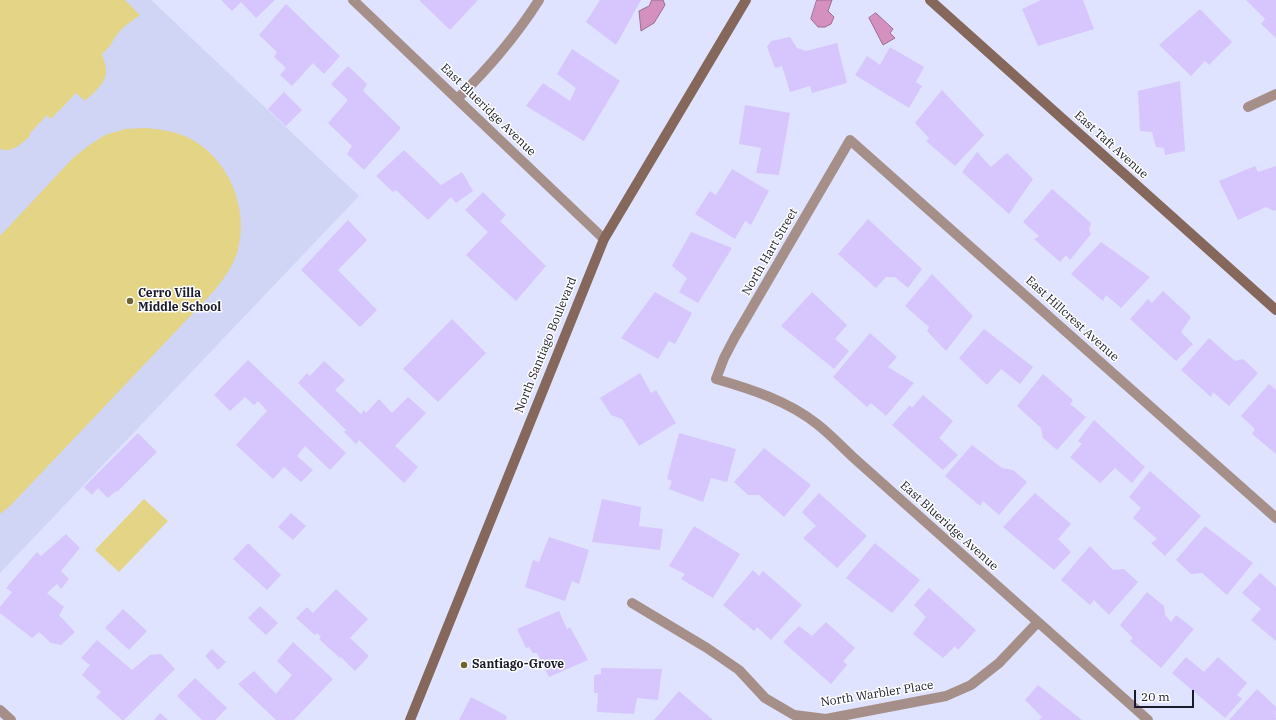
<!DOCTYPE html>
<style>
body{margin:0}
#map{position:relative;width:1276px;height:720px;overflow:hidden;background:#dfe3ff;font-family:"IBM Plex Serif",serif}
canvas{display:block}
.scale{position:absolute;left:1134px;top:690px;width:60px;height:18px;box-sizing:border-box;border:2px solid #191a2b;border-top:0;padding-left:5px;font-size:12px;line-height:14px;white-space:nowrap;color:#191a2b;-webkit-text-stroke:3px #fff;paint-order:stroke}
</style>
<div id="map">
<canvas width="1276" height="720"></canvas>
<div class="scale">20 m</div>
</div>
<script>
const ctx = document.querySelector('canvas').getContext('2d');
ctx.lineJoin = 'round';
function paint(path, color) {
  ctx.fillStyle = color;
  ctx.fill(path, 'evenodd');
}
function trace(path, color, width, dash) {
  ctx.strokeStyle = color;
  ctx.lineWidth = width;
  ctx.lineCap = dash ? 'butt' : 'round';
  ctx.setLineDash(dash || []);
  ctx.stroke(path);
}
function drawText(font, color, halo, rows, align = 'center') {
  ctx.font = font + ' "IBM Plex Serif",serif';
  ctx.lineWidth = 3;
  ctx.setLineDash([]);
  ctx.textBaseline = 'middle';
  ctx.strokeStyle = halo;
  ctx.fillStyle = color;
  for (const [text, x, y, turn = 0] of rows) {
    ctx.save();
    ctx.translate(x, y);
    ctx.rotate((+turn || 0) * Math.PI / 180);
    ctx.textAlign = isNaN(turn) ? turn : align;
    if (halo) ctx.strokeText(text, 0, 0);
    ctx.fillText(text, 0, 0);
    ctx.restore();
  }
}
const built = new Path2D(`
 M0,0H151L359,196L0,573Z`);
const green = new Path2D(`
 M0,0H125L140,15L125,26L117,34L110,46L102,54C103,59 106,64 106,70C107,83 94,92 85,101L76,93L51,119L47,115L30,133V136C21,144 13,153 0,149Z
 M145,128C160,129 173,131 187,137C229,157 250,209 237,253C232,268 223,280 213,292L11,505L0,514V236L72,159L88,146L105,135L125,129Z
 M144,499L168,521L119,572L95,550Z`);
const water = new Path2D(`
 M652,0H663L665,5L654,23L641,31L639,11L649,6Z
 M817,0H832L828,11L834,17L831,24L825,27H818L811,19Z
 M876,13L893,29L890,33L895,38L883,45L869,18Z`);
const building = new Path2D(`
 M221,0H275L256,18L241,2L232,11Z
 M419,0H478L450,30Z
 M600,0H641L616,45L586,22Z
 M1041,0H1083L1094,29L1038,46L1022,9Z
 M1246,0H1276V38L1261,24L1265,19Z
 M286,4L340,56L324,74L313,63L292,86L280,75L286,68L274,57L277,52L259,35Z
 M1200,9L1232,42L1209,65L1205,61L1191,76L1159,45Z
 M790,37L797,48L806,51L837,43L847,83L812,93L810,86L790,92L782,66L775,68L767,47L771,41Z
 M890,47L924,67L916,82L922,86L909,108L855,75L867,56L880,65Z
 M572,49L620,81L584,141L526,106L543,83L570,101L576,88L557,74Z
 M348,66L367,84L363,91L401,128L364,170L347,154L352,146L328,123L348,100L331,84Z
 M1180,81L1185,151L1165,155L1164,148L1156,147L1152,132L1140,131L1138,91Z
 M942,90L984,135L955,166L926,141L929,138L915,123Z
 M284,92L302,110L286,126L268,109Z
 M745,105L790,113L779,175L756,173L761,148L739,144Z
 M404,150L441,185L462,172L473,191L456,203L451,197L428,220L396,190L393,192L376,176Z
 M977,152L991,167L1007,153L1033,179L1009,214L962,172Z
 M1255,166L1258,172L1276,166V210L1274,211L1266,207L1238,220L1219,181Z
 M732,169L769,191L751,225L745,221L735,239L695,214L710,191L716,195Z
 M1052,189L1091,223L1089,230L1091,234L1070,260L1066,255L1060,262L1034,239L1039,236L1023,222Z
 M483,192L506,215L500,221L546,266L516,301L466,255L488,232L465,210Z
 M868,219L922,269L908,288L895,277H886L876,288L838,254Z
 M348,220L367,240L338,270L377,310L360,327L301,270Z
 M691,232L732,248L698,303L679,292L687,278L672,266Z
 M1101,242L1150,277L1121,308L1106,295L1103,301L1071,274Z
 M932,274L973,316L946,351L927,331L929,327L905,306Z
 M1163,291L1191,317L1181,332L1193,344L1176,361L1130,319L1148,299L1152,303Z
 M655,292L692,313L675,344L669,341L658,359L621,338Z
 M812,292L847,325L835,339L849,351L834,369L781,326Z
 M452,319L486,353L438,402L403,369Z
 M984,329L1033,367L1020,384L1001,369L987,385L959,358Z
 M870,333L897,357L888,367L914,383L886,416L871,403L867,407L833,377Z
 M1209,338L1235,361L1243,359L1258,373L1229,406L1213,392L1211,397L1181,370Z
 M248,360L346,453L330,470L305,446L297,456L313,470L301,482L284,467L273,479L236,445L267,411L258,401L254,405L245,397L230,411L214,395Z
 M324,361L345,380L335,390L361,414L364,410L366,413L379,399L392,413L408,397L426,413L395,446L418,467L404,483L359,440L356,444L344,432L346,430L298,383L307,373L310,376Z
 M640,373L651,393L656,390L676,423L639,446L622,419L611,415L600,398Z
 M1043,374L1073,400L1070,404L1086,417L1057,450L1043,438L1041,428L1017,406Z
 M1269,384L1276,390V454L1252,434L1255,429L1241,416Z
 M923,395L953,421L939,438L958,455L943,470L892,425L910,405L912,408Z
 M1094,420L1145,467L1132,483L1115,468L1100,483L1070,457L1082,444L1078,441Z
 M138,433L157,452L117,492L116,491L108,498L98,488L92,495L84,487Z
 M679,433L736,449L727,482L711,478L703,502L669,489L672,481L667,479Z
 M972,445L1002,468L1013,470L1027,482L999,515L983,501L980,506L945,476Z
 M764,448L811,485L784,517L759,495H748L734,482Z
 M1150,471L1201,516L1165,556L1151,543L1157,539L1133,518L1141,508L1129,497Z
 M819,493L867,536L837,568L803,538L816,526L802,512Z
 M1035,493L1071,524L1058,539L1071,552L1054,570L1003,527Z
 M602,499L641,507L639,526L663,529L660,550L592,542Z
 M291,513L306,526L293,540L278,527Z
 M694,526L740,554L713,598L681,579L685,574L669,566Z
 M1205,526L1253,563L1227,595L1202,573L1191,574L1176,560Z
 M66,534L80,548L61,571L69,579L61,589L57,584L47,593L64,607L59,615L75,632L61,645L51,643L39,632L32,638L0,613V607L12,592L6,588L37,552L41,556Z
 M549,537L589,550L579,584L572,581L565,601L525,587L533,560L539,562Z
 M248,543L281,575L267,590L233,559Z
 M875,543L920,580L892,613L846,578Z
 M1090,546L1113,570L1124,569L1138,582L1109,615L1094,600L1090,605L1061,580Z
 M753,570L759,576L763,571L802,605L771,640L757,627L754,631L723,605Z
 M1260,573L1276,587V641L1251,620L1261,609L1242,593Z
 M929,588L976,630L958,650L955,646L943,658L913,634L926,617L914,605Z
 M336,589L368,619L350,638L369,656L355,671L341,657L340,658L319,639L321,637L317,633L315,635L296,618L307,607L313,613Z
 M1147,592L1164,606L1165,615L1171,622L1176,615L1194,629L1161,668L1130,641L1133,638L1120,625Z
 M260,606L278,623L266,635L248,618Z
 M123,609L147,631L129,650L105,628Z
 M559,611L567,629L570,627L588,660L549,677L537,653H533L529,647L526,648L517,629Z
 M826,622L855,648L843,661L847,665L831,684L783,642L799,626L812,636Z
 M97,640L132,670L150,655L161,654L175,669L124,720H122L96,697L101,692L82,675L90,665L81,658Z
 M293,642L333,679L294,720H276L238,684L254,671L276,694L292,675L277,661Z
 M212,649L226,662L218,670L205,656Z
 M1186,657L1204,672L1218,657L1247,683L1237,695L1242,699L1225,718L1172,673Z
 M601,668L662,669L658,700L637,698L634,714L597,712L598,693H594V675L601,674Z
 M195,678L227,708L215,720H202L177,696Z
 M1038,685L1082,720H1039L1042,717L1025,700Z
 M1257,689L1276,707V713L1275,714L1276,715V720H1229Z
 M679,691L713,720H654Z
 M471,697L507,716L506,720H459Z
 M160,713L168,720H154Z`);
const minor = new Path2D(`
 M353,0L604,239
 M457,99C488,69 516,36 539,0
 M1248,107L1276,94
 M632,603L707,648L739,670L765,698L794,715L826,719L946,696L971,685L999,663L1038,622
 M1148,720L855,459C842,447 830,434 817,424C788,401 751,389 716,379L724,358L735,337L850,140L1276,518`);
const tertiary = new Path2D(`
 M0,710L11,720`);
const secondary = new Path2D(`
 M930,0L1276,310
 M410,720L604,239L746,0`);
const markers = [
 [130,301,4,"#6e6431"],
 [464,665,4,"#6e6431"]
];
const streetNames = [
 ["East Blueridge Avenue",488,110,44],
 ["East Taft Avenue",1111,145,42],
 ["North Hart Street",770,252,-60],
 ["East Hillcrest Avenue",1072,319,42],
 ["North Santiago Boulevard",546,345,-68],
 ["East Blueridge Avenue",949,526,42],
 ["North Warbler Place",877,694,-9]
];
const poiNames = [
 ["Cerro Villa",138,294],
 ["Middle School",138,308],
 ["Santiago-Grove",472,665]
];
paint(built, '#d0d4f5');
paint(green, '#e3d486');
paint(water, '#d490bf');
trace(water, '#9c6d93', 1);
paint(building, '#d7c5fe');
trace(minor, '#a68f88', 10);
trace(tertiary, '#a68f88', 10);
trace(secondary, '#86675c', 10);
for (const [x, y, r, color] of markers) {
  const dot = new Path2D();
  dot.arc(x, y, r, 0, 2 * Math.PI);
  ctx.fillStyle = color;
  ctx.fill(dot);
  trace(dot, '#fff', 1.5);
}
drawText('12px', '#191a2b', '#fff', streetNames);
drawText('bold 12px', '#191a2b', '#fff', poiNames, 'left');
</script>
